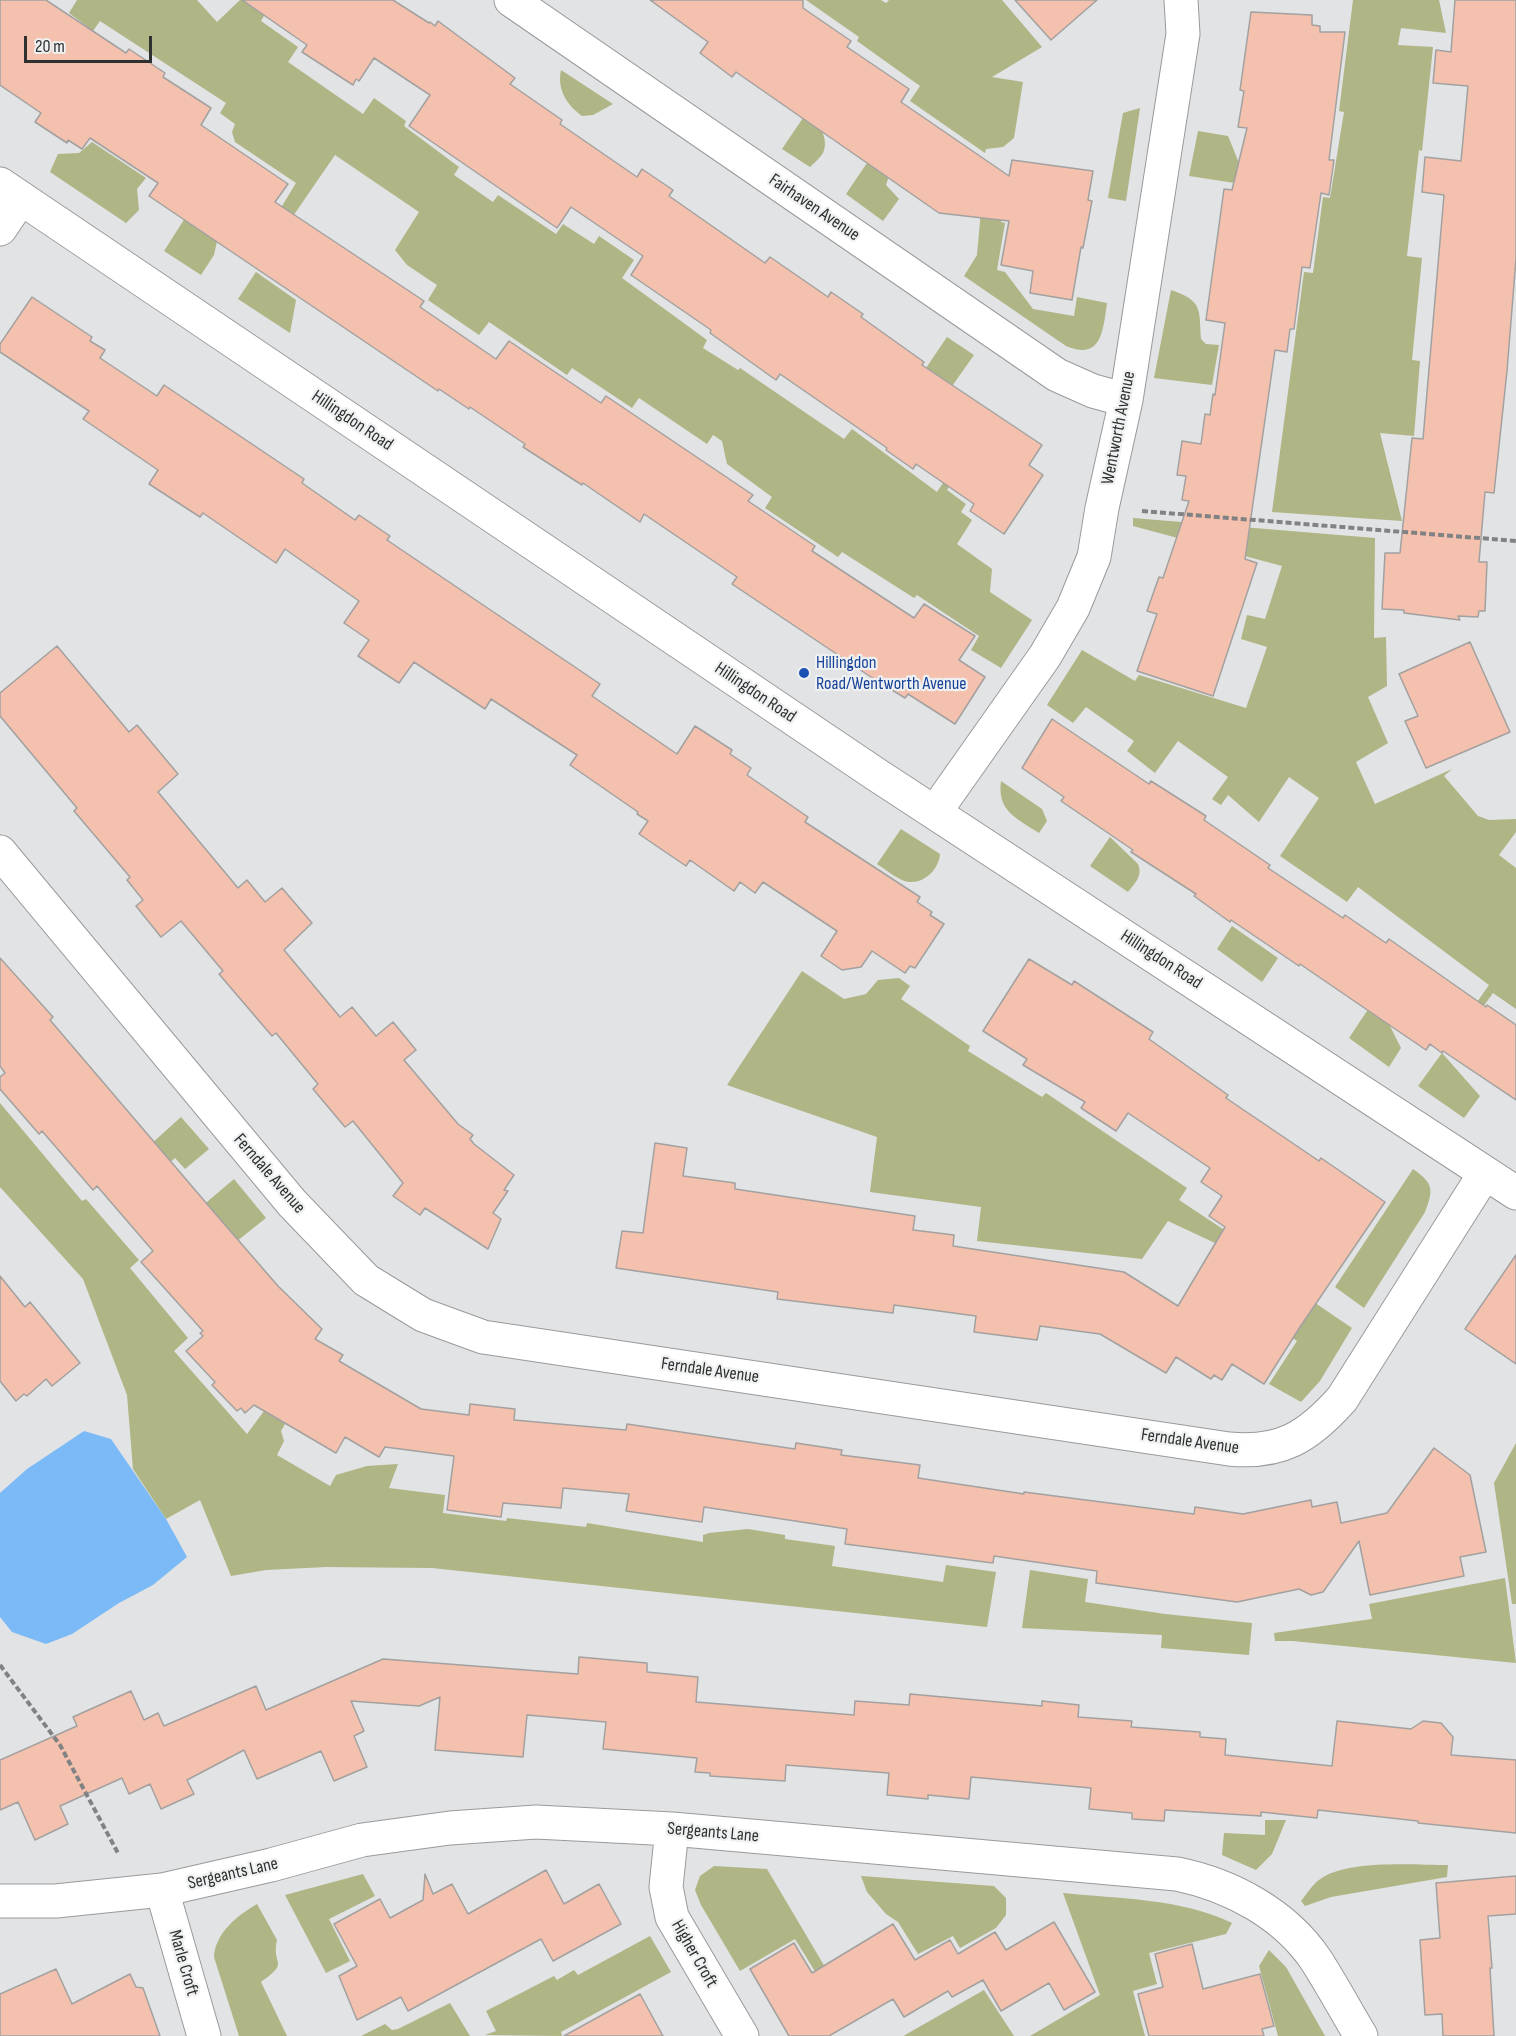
<!DOCTYPE html>
<style>
body{margin:0}
#map{position:relative;width:1516px;height:2036px;overflow:hidden;background:#e1e3e4;font-family:"Sofia Sans Condensed",sans-serif}
canvas{display:block}
.scale{position:absolute;left:24px;top:36px;width:128px;height:27px;box-sizing:border-box;border:3px solid #2f3030;border-top:0;padding-left:8px;font-size:18px;line-height:21px;white-space:nowrap;color:#2f3030;-webkit-text-stroke:4px #eff0f1;paint-order:stroke}
</style>
<div id="map">
<canvas width="1516" height="2036"></canvas>
<div class="scale">20 m</div>
</div>
<script>
const ctx = document.querySelector('canvas').getContext('2d');
ctx.lineJoin = 'round';
function paint(path, color) {
  ctx.fillStyle = color;
  ctx.fill(path, 'evenodd');
}
function trace(path, color, width, dash) {
  ctx.strokeStyle = color;
  ctx.lineWidth = width;
  ctx.lineCap = dash ? 'butt' : 'round';
  ctx.setLineDash(dash || []);
  ctx.stroke(path);
}
function drawText(font, color, halo, rows, align = 'center') {
  ctx.font = font + ' "Sofia Sans Condensed",sans-serif';
  ctx.lineWidth = 4.5;
  ctx.setLineDash([]);
  ctx.textBaseline = 'middle';
  ctx.strokeStyle = halo;
  ctx.fillStyle = color;
  for (const [text, x, y, turn = 0] of rows) {
    ctx.save();
    ctx.translate(x, y);
    ctx.rotate((+turn || 0) * Math.PI / 180);
    ctx.textAlign = isNaN(turn) ? turn : align;
    if (halo) ctx.strokeText(text, 0, 0);
    ctx.fillText(text, 0, 0);
    ctx.restore();
  }
}
const green = new Path2D(`
 M77,0H197L217,22L240,0H250L266,12L261,21L298,47L288,62L363,114L374,98L406,121L404,126L459,167L454,175L493,202L498,195L556,234L563,224L594,244L599,236L634,260L622,278L707,340L703,348L738,370L740,368L844,439L852,429L937,492L965,450L971,455L947,490L966,504L961,512L972,520L957,544L992,569L990,592L1032,620L1001,668L971,650L979,636L917,595L914,598L842,552L838,557L765,508L772,497L727,464L722,441L713,435L707,444L639,398L632,408L572,368L567,375L489,322L479,335L428,300L437,285L407,265L395,250L419,212L335,155L291,219L279,211L296,183L235,142L232,132L235,124L220,113L226,103L100,21L93,31L69,13Z
 M806,0H881L886,3L889,0H1002L1042,47L992,77L1023,82L1014,138L1003,147L986,149L985,153L910,101L920,86L857,41L859,37Z
 M1353,0H1439L1446,33L1401,28L1398,45L1433,47L1422,151L1419,150L1407,256L1422,258L1412,360L1420,361L1414,436L1380,433L1402,521L1272,512L1304,272L1313,273L1323,197L1330,198L1344,112L1339,111Z
 M561,70L613,104L593,115L582,116C566,104 557,89 561,70Z
 M1140,108L1126,201L1108,198L1123,113Z
 M809,109C817,121 830,138 823,153C820,158 814,163 810,167L782,149Z
 M1198,131L1228,136L1248,185L1189,176Z
 M92,142L146,178L137,189L139,210L126,223L50,172L58,154L79,153Z
 M867,163L889,176L886,185L899,199L883,221L846,194Z
 M984,177L1008,181L1001,222L1005,223L997,270L1005,272L1033,309L1074,316L1077,297L1107,303C1103,330 1102,361 1066,346L964,276L977,255Z
 M192,207L220,227L214,255L201,275L164,251Z
 M256,272L296,300L290,333L238,299Z
 M1171,290C1203,301 1199,309 1201,339L1206,344L1219,345L1212,385L1154,378Z
 M947,337L974,355L950,389L924,371Z
 M1133,518L1375,538L1374,638L1386,637L1387,686L1368,697L1388,743L1356,762L1375,804L1452,769L1444,776L1478,816L1489,820L1516,819V832L1499,855L1516,868V1009L1493,993L1452,1050L1445,1048L1489,985L1358,887L1347,902L1280,856L1319,798L1289,777L1259,822L1228,795L1221,805L1212,799L1228,777L1178,741L1155,773L1127,751L1134,741L1086,707L1073,723L1047,705L1082,650L1135,681L1139,675L1246,708L1267,647L1241,639L1247,615L1265,619L1282,566L1133,526Z
 M1001,781L1042,809L1047,821L1039,833C1016,818 997,811 1001,781Z
 M901,829L940,854C939,871 920,888 902,880C893,876 885,869 877,864Z
 M1110,837L1138,864C1143,876 1135,883 1128,892L1090,866Z
 M1232,926L1278,958L1262,982L1217,949Z
 M802,971L844,999L866,994L878,980L899,978L910,986L901,999L970,1046L968,1051L1042,1097L1046,1093L1187,1188L1179,1200L1253,1249L1247,1258L1168,1221L1142,1259L977,1241L981,1207L870,1192L877,1137L727,1085Z
 M1369,1008L1388,1022L1401,1048L1389,1067L1349,1038Z
 M1442,1053L1480,1096L1464,1118L1418,1086Z
 M0,1103L82,1201L86,1199L139,1260L130,1268L188,1338L174,1351L247,1434L264,1411L285,1424L281,1431L284,1441L277,1455L330,1486L336,1475L367,1466L398,1464L389,1488L445,1495L443,1513L506,1521L507,1518L586,1527L587,1523L703,1542V1535L709,1533L748,1529L785,1535V1539L835,1546L832,1566L943,1582L946,1565L996,1572L987,1627L432,1568L326,1567L266,1570L231,1576L200,1500L166,1519L133,1469L127,1395L83,1279L0,1187Z
 M181,1117L209,1149L185,1169L175,1158L167,1165L150,1145Z
 M1413,1169C1433,1183 1434,1189 1425,1212L1364,1308L1335,1287Z
 M234,1179L266,1218L232,1245L188,1218Z
 M1293,1288L1352,1328L1320,1381L1301,1402L1269,1384L1297,1341L1271,1324Z
 M1516,1443V1604H1512L1494,1483Z
 M1030,1570L1088,1579L1085,1602L1165,1614L1252,1623L1249,1655L1161,1648L1162,1635L1022,1628Z
 M1505,1578L1516,1663L1293,1641H1275L1274,1633L1372,1619L1369,1604Z
 M1265,1820H1286L1272,1854L1256,1870L1222,1855L1224,1833L1265,1835Z
 M1448,1865L1447,1877L1331,1897L1305,1906L1301,1901C1307,1894 1312,1885 1319,1880C1345,1859 1415,1865 1448,1865Z
 M714,1866L767,1869L825,1967L816,1973L795,1939L740,1971L701,1905L695,1890L700,1876Z
 M363,1874L375,1896L329,1919L350,1961L326,1973L285,1895Z
 M861,1876L994,1886L1006,1898V1915L996,1928L960,1948L953,1936L918,1954L898,1922L886,1914L867,1892Z
 M1063,1893C1119,1899 1180,1898 1232,1923L1226,1934L1149,1953L1157,1984L1133,1991L1145,2036H1030L1100,1995Z
 M257,1904L277,1940C271,1966 291,1961 261,1982L287,2036H239L214,1957C215,1933 238,1915 257,1904Z
 M650,1936L671,1972L561,2032L562,2036L485,2035L496,2031L486,2011L554,1976L557,1980L574,1970L578,1975Z
 M1269,1950L1286,1967L1325,2036H1278L1259,1966Z
 M984,1990L1014,2036H904L905,2035Z
 M450,2003L470,2036H361L385,2024L392,2030L398,2029Z`);
const water = new Path2D(`
 M84,1431L111,1439L166,1519L187,1557L153,1585L119,1603L72,1634L46,1644L12,1632L0,1617V1493L27,1469Z`);
const building = new Path2D(`
 M0,0H46L126,53L129,49L165,73L163,77L211,108L201,125L288,184L275,202L424,301L420,307L496,359L509,341L601,403L606,396L753,495L748,501L815,546L812,551L914,618L924,604L975,636L959,660L985,677L955,724L908,694L905,698L871,677L732,584L737,577L644,514L640,522L583,483L582,485L523,447L525,444L470,407L469,409L439,389L438,391L149,196L158,183L90,138L82,149L68,140L67,143L35,122L41,113L0,85Z
 M242,0H393L429,23L430,22L435,26L438,21L515,78L510,84L562,120L560,124L637,177L642,169L673,190L669,196L765,263L770,257L828,297L831,292L863,314L861,317L924,362L922,365L1042,445L1029,465L1043,475L1004,534L970,511L974,504L916,464L913,469L886,450L887,448L780,374L776,380L710,333L711,330L631,275L643,256L571,207L557,228L409,126L430,95L374,58L359,81L356,79L353,85L302,52L307,45Z
 M650,0H803V8L851,41L847,47L909,89L901,102L1009,176L1012,160L1093,171L1088,200L1092,201L1083,248L1081,247L1072,300L1030,293L1033,271L1001,265L1009,221L939,213L736,72L732,77L700,53L708,42Z
 M1015,0H1097L1051,40Z
 M1455,0H1516V259L1507,371L1494,493L1485,492L1479,562H1487L1485,611H1479L1478,617L1458,616L1460,620L1404,613V610L1382,609L1385,553H1400L1412,438L1423,439L1444,195L1422,192L1425,157L1461,161L1468,86L1433,83L1436,50L1451,52Z
 M1251,12L1312,15V25L1320,26V32H1345L1329,160H1334L1329,195L1321,193L1310,268L1302,267L1294,329H1290L1287,352L1275,350L1245,559L1257,563L1213,696L1137,671L1157,614L1147,611L1159,577L1163,578L1189,501L1182,500L1186,476L1177,475L1182,441L1201,444L1205,414L1210,415L1213,394L1215,395L1225,323L1206,320L1224,189L1232,190L1247,128L1238,127L1244,91L1240,90Z
 M32,297L92,337L90,341L105,350L100,358L157,396L164,385L304,479L302,483L355,520L359,515L390,536L387,540L600,684L592,696L677,754L695,726L732,750L730,754L751,768L747,775L808,817L805,822L920,897L917,902L932,912L930,915L944,924L915,968L910,966L905,973L872,951L861,967L842,970L821,956L837,931L763,882L755,893L740,882L734,891L690,860L686,866L639,834L648,821L637,814L638,812L570,765L577,755L491,699L485,709L414,662L399,683L358,656L369,640L344,623L359,601L285,549L276,563L203,513L200,517L149,484L158,470L83,419L89,411L0,352V344Z
 M1470,642L1510,732L1426,768L1405,721L1418,716L1399,674Z
 M57,646L129,732L137,725L178,774L158,792L238,888L247,880L265,902L282,888L312,923L284,950L340,1017L352,1007L376,1036L393,1022L416,1050L404,1060L458,1124L473,1135L470,1139L474,1144L514,1175L504,1190L508,1191L493,1213L501,1219L488,1249L425,1208L420,1215L393,1196L403,1183L353,1121L345,1127L313,1089L318,1084L276,1033L272,1036L219,974L223,971L181,921L161,937L136,906L143,900L127,880L130,877L74,811L77,808L0,716V693Z
 M1052,719L1149,784L1151,781L1206,816L1204,820L1270,865L1268,868L1343,918L1345,915L1386,943L1389,939L1486,1007L1487,1005L1516,1025V1100L1443,1051L1442,1053L1430,1044L1426,1050L1300,964L1299,966L1231,920L1230,922L1194,896L1196,894L1131,852L1133,850L1061,801L1064,797L1022,768Z
 M0,958L53,1017L50,1020L219,1218L278,1286L322,1329L315,1339L343,1355L339,1361L421,1409L469,1415L470,1404L515,1409L514,1420L626,1430L627,1424L795,1449L796,1443L842,1450L841,1455L920,1465L918,1478L1024,1494V1492L1194,1514L1195,1507L1243,1514L1311,1500L1312,1507L1337,1502L1341,1523L1387,1513L1434,1448L1470,1475L1486,1552L1460,1557L1464,1576L1370,1595L1359,1541L1323,1592L1311,1595L1299,1589L1237,1602L1096,1583L1097,1571L994,1556L993,1563L845,1544L847,1529L704,1507L702,1522L626,1511L629,1494L563,1488L561,1508L503,1503L501,1517L447,1510L454,1456L385,1447L379,1457L345,1437L336,1453L254,1405L245,1413L241,1408L237,1411L212,1385L215,1382L186,1351L203,1336L200,1333L203,1331L141,1262L153,1251L97,1186L93,1190L42,1131L39,1134L0,1089V1077L5,1073L0,1066Z
 M1029,959L1072,985L1074,981L1153,1032L1149,1039L1228,1095L1226,1098L1319,1161L1321,1158L1385,1202L1300,1327L1264,1384L1232,1364L1222,1380L1214,1375L1211,1379L1176,1357L1166,1373L1100,1334L1040,1326L1037,1340L974,1332L976,1316L894,1305L893,1313L777,1299L778,1292L616,1268L622,1231L643,1233L655,1143L687,1148L683,1176L735,1183V1189L915,1216L913,1230L954,1235L953,1246L1124,1272L1178,1306L1225,1227L1209,1216L1222,1196L1201,1182L1210,1168L1128,1113L1116,1131L1081,1108L1085,1102L1023,1065L1027,1059L983,1031Z
 M1516,1255V1364L1465,1329Z
 M0,1276L25,1307L30,1302L80,1363L52,1386L46,1379L27,1396L24,1394L16,1401L0,1381Z
 M579,1657L647,1663V1672L698,1677L696,1702L854,1715L855,1701L909,1705L910,1694L1042,1706V1701L1079,1705L1078,1717L1132,1721L1131,1727L1200,1732V1737L1226,1739L1225,1755L1332,1766L1337,1721L1411,1729L1423,1721L1441,1723L1453,1737L1451,1755L1516,1760V1833L1418,1823V1821L1318,1810L1317,1818L1261,1812V1816L1165,1810L1164,1821L1132,1819V1813L1089,1809L1091,1788L971,1777L969,1799L928,1795V1799L887,1795L889,1773L786,1765L785,1781L710,1776V1773L695,1772L697,1758L603,1749L606,1722L527,1715L523,1757L435,1750L440,1697L419,1706L351,1701L364,1731L354,1736L367,1767L334,1781L321,1751L257,1779L244,1750L187,1780L194,1794L161,1809L150,1784L129,1794L122,1778L60,1806L68,1824L35,1840L18,1802L0,1810V1760L77,1726L73,1717L131,1691L144,1720L158,1713L164,1726L256,1686L266,1710L383,1659L578,1674Z
 M546,1870L564,1904L599,1884L621,1924L553,1961L541,1939L408,2011L401,1997L357,2020L339,1976L357,1966L334,1924L380,1899L390,1918L423,1900L425,1874L433,1894L452,1884L468,1914Z
 M1516,1876V1914L1488,1916L1492,1968H1490L1494,2036H1443L1442,2014L1425,2015L1420,1940L1440,1938L1436,1883Z
 M1054,1922L1095,1992L1064,2010L1049,1983L1001,2011L983,1980L952,1997L948,1991L904,2017L893,1999L829,2036H789L750,1969L794,1943L812,1973L893,1924L915,1960L950,1940L958,1954L995,1932L1006,1950Z
 M1192,1944L1203,1989L1260,1974L1274,2026L1262,2029L1264,2036H1149L1138,1994L1163,1987L1155,1954Z
 M56,1969L72,2004L130,1974L136,1987L143,1988L160,2036H0V1994Z
 M640,1994L663,2036H564Z`);
const path = new Path2D(`
 M1142,511L1516,541
 M0,1665L60,1745L119,1855`);
const street = new Path2D(`
 M511,0L1057,375L1093,391L1126,400
 M0,184L877,775L1516,1193
 M0,229L21,198
 M935,812L1045,656L1073,608L1094,557L1102,508L1126,400L1183,34L1181,0
 M0,852L292,1203L366,1280L423,1315L483,1337L1229,1449C1281,1454 1308,1437 1342,1399L1485,1173
 M672,1829L666,1887L672,1917L742,2036
 M162,1890L204,2036
 M0,1901H56L162,1890L271,1865L362,1840L450,1828L536,1822L672,1829L1177,1874C1231,1885 1285,1914 1316,1960C1332,1985 1346,2011 1361,2036`);
const markers = [
 [804,673,6,"#1a4fb4"]
];
const streetNames = [
 ["Fairhaven Avenue",814,208,34],
 ["Hillingdon Road",352,421,34],
 ["Wentworth Avenue",1119,428,-79],
 ["Hillingdon Road",755,693,34],
 ["Hillingdon Road",1161,960,33],
 ["Ferndale Avenue",269,1174,49],
 ["Ferndale Avenue",710,1371,8],
 ["Ferndale Avenue",1190,1442,8],
 ["Sergeants Lane",713,1833,5],
 ["Sergeants Lane",233,1874,-13],
 ["Higher Croft",694,1954,60],
 ["Marle Croft",183,1963,74]
];
const transitNames = [
 ["Hillingdon",816,663],
 ["Road/Wentworth Avenue",816,684]
];
paint(green, '#afb584');
paint(water, '#7bbaf6');
paint(building, '#f4c1ae');
trace(building, '#a3a1a0', 1.5);
trace(street, '#999a9c', 35);
trace(path, '#818283', 4, [6, 3]);
trace(street, '#fff', 33);
for (const [x, y, r, color] of markers) {
  const dot = new Path2D();
  dot.arc(x, y, r, 0, 2 * Math.PI);
  ctx.fillStyle = color;
  ctx.fill(dot);
  trace(dot, '#eff0f1', 2);
}
drawText('18px', '#2f3030', '#eff0f1', streetNames);
drawText('18px', '#164399', '#eff0f1', transitNames, 'left');
</script>
